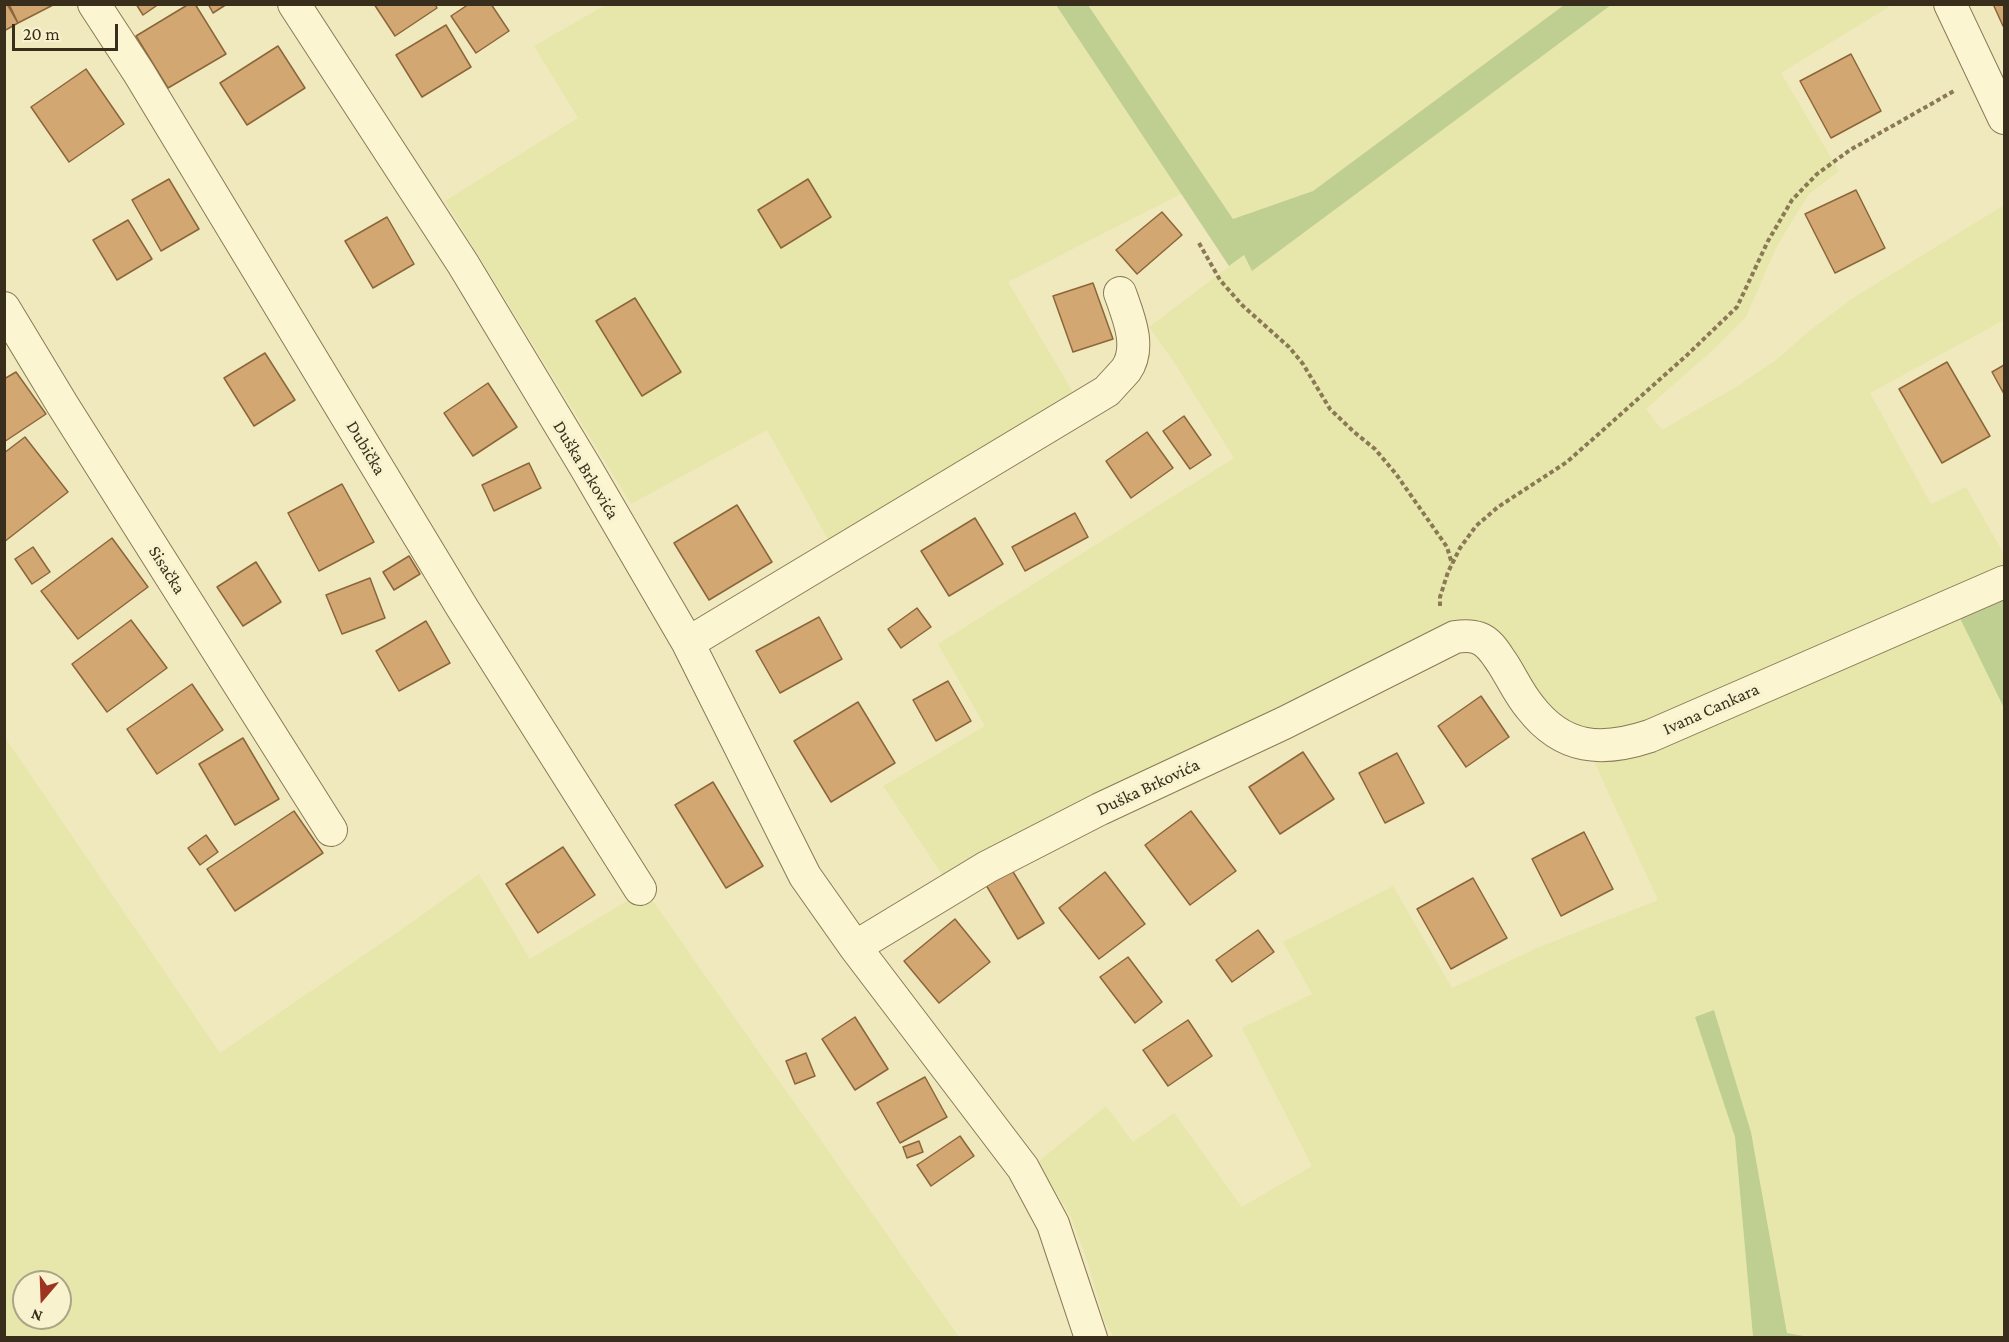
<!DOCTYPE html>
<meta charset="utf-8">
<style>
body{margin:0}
#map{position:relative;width:2009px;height:1342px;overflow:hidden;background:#f1e9be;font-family:"Crimson Pro",serif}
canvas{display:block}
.frame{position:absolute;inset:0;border:6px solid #382e1b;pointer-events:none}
.north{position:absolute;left:12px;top:1270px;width:60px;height:60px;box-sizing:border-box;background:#f8f2ce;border:2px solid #aba486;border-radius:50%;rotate:199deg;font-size:16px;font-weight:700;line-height:24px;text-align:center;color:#382e1b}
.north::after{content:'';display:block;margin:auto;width:21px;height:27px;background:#9d3321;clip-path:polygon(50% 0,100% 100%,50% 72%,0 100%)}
.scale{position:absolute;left:12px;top:24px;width:106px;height:27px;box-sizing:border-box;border:3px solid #382e1b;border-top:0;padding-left:8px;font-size:18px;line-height:21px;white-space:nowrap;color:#382e1b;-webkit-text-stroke:4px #f8f2ce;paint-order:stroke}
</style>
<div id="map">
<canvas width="2009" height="1342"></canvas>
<div class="frame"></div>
<div class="north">N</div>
<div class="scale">20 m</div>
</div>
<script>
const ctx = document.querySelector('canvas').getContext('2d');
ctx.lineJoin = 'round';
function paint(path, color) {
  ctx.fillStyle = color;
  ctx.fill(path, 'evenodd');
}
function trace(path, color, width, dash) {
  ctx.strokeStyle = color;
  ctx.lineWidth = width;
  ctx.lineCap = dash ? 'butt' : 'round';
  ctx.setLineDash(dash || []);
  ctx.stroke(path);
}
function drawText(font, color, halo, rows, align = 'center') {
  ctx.font = font + ' "Crimson Pro",serif';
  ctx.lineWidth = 6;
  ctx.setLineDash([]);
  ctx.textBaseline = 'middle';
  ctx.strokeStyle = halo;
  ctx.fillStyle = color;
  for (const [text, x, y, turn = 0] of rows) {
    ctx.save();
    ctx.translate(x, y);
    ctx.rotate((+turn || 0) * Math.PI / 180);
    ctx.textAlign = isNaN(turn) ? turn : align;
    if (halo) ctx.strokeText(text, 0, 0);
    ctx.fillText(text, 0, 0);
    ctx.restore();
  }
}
const farmland = new Path2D(`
 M607,4L1056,5L1181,194L1008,282L1074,394L830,543L767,430L631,504L445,201L578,118L534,46Z
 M1088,5H1564L1313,191L1233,219Z
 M1611,5H1892L1781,73L1839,171L1809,194L1792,221L1776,248L1746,317L1715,348L1646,409L1662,430L1736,387L1776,360L1808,332L1853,298L2004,205V320L1870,393L1931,504L1966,487L2004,554V574L1952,600L2004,708V1337L1809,1338L1787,1333L1751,1132L1714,1010L1695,1017L1735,1137L1753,1337H1114L1105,1323L1088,1263L1071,1217L1038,1162L1106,1106L1133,1142L1174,1113L1242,1207L1312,1166L1242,1028L1312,994L1283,942L1393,886L1452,988L1537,948L1658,900L1583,738L1558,724L1494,636L947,882L883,786L985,726L938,644L1234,458L1174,362L1149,327L1244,255L1252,270Z
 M4,736L220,1053L411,923L479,874L530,959L645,890L959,1337H5ZM24,1282H60V1318H24Z`);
const green = new Path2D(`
 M1056,5H1088L1233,219L1313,191L1564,5H1611L1252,271L1244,255L1229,266Z
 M2004,589V708L1955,608Z
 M1714,1010L1751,1132L1787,1333L1809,1337H1753L1735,1137L1695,1017Z`);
const building = new Path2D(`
 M4,4H7L18,23L4,31Z
 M9,4H55L18,23Z
 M136,4H159L143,15Z
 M189,4H195L226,54L168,88L136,36Z
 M208,4H227L213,13Z
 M374,4H435L437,8L395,36Z
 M469,4H491L509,31L476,53L451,16Z
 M1993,4H2004V25L2003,26Z
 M446,25L471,67L422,97L396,55Z
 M278,46L305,88L247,125L220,83Z
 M1851,54L1881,111L1831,138L1800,81Z
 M86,69L124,124L69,162L31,107Z
 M169,179L199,229L161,251L132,200Z
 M808,179L831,217L781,248L758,210Z
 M1856,190L1885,248L1835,273L1805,214Z
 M1162,212L1182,235L1137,274L1116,250Z
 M387,217L414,264L373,288L345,241Z
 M128,220L152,259L117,280L93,240Z
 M1093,283L1113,339L1073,352L1053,296Z
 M635,298L681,372L642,396L596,321Z
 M265,353L295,400L254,426L224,378Z
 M1947,362L1990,436L1942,463L1899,389Z
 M2004,365V394L1992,372Z
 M16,372L46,414L4,442V379Z
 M488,383L517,427L473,456L444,413Z
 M1184,416L1211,455L1190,469L1163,431Z
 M1147,432L1173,468L1131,498L1106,461Z
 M25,437L68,492L4,542V453Z
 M529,463L541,488L494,511L482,485Z
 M342,484L374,542L319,571L288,513Z
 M737,505L772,562L709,600L674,543Z
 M1075,513L1088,537L1025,571L1012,547Z
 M975,518L1003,564L949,596L921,551Z
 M112,538L148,587L78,639L41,591Z
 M33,547L50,572L32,584L15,559Z
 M409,556L420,574L394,590L383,572Z
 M256,562L281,602L243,626L217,587Z
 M370,578L385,618L342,634L326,595Z
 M917,608L931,627L901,648L888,629Z
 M819,617L842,659L780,693L756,651Z
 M131,620L167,668L107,712L72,664Z
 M426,621L450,663L399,691L376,651Z
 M948,681L971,721L936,741L913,700Z
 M192,684L223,730L157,774L127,729Z
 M1481,696L1509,737L1466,767L1438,726Z
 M858,702L895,763L831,802L794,741Z
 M243,738L279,799L235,825L199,764Z
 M1303,752L1334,799L1280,834L1249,787Z
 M1397,753L1424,803L1385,823L1359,773Z
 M713,782L763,866L726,888L675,805Z
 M294,811L323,853L235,911L207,869Z
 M1191,811L1236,871L1190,905L1145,845Z
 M1584,832L1613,889L1561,916L1532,859Z
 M206,835L218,852L200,865L188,848Z
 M563,847L595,895L538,933L506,884Z
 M1012,870L1044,923L1018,939L986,885Z
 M1105,872L1145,924L1099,959L1059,908Z
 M1473,878L1507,938L1451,969L1417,909Z
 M955,919L990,962L939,1003L904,961Z
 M1258,930L1274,952L1232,982L1216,960Z
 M1128,957L1162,1002L1135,1023L1100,977Z
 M855,1017L888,1069L855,1090L822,1039Z
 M1188,1020L1212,1056L1168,1086L1143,1050Z
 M806,1053L815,1076L795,1084L786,1061Z
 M925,1077L947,1117L900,1143L877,1103Z
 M960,1136L974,1156L931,1186L917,1165Z
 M919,1141L923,1152L907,1158L903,1147Z`);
const path = new Path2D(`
 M1199,243L1220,280L1242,305L1289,347L1303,364L1330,409L1354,432L1375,449L1396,474L1447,547L1452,564
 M1440,606V597L1448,572L1460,548L1476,526L1498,507L1567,462L1685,357L1737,307L1768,241L1792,200L1817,174L1850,150L1954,91`);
const minor = new Path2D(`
 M94,4L139,73L463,609L640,889
 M294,4L463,264L586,468L688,643L805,876L855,947L1023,1168L1053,1224L1091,1338
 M1950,4L2004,118
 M4,308L62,404L331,830
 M688,643L1107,391C1113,384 1120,377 1126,370C1142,347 1128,316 1120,293
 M855,947L987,867L1100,809L1284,723L1455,637C1462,636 1470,635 1478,638C1490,642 1496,654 1503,664C1512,678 1519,694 1530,707C1563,750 1602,752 1650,736L2004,582`);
const streetNames = [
 ["Dubička",366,448,59],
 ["Duška Brkovića",586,470,59],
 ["Sisačka",167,570,58],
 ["Ivana Cankara",1711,709,-24],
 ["Duška Brkovića",1148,787,-25]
];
paint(farmland, '#e7e6ab');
paint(green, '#bfcf91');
paint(building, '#d2a771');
trace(building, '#8b663a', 1.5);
trace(minor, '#8a7955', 34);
trace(path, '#8a7955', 4, [4.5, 3]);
trace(minor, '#fbf5d2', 32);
drawText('18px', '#382e1b', '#f8f2ce', streetNames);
</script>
